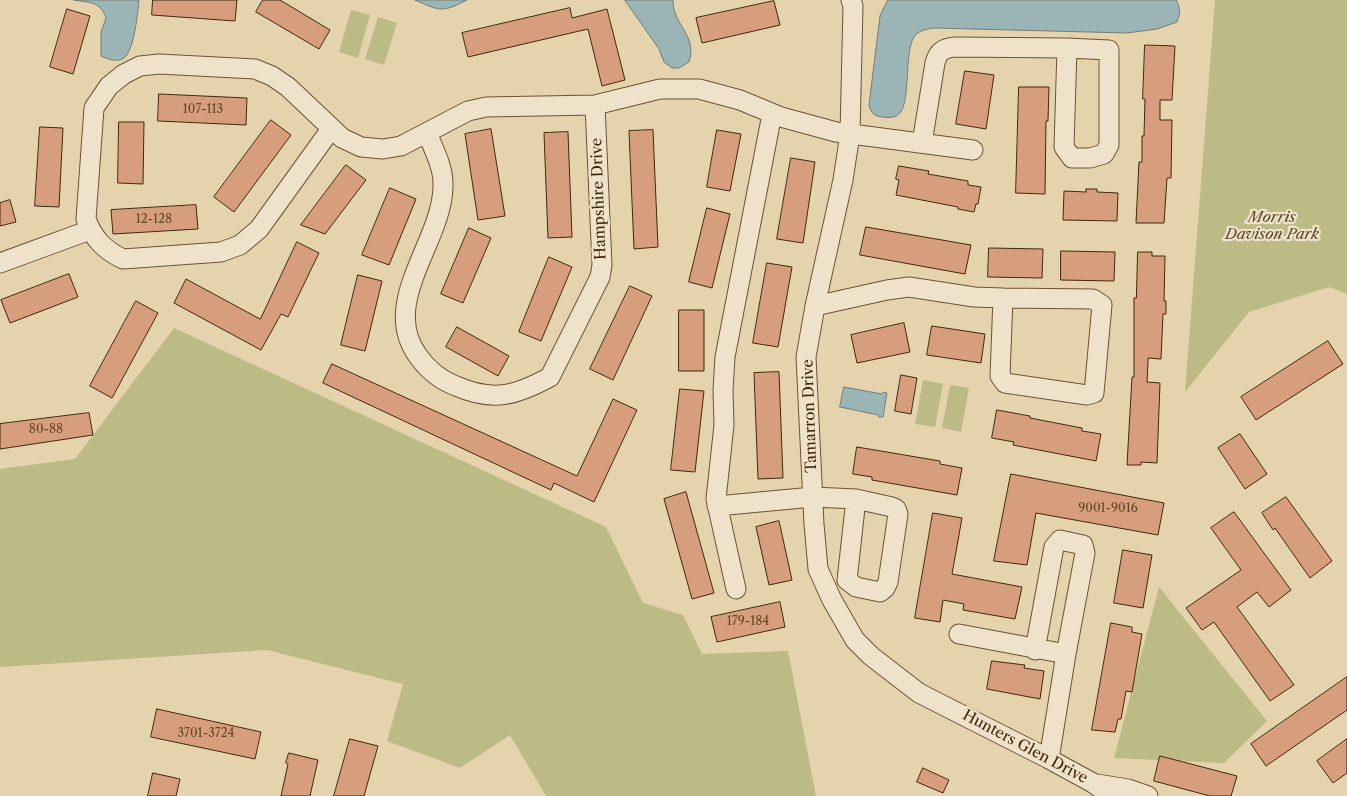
<!DOCTYPE html>
<style>
body{margin:0}
canvas{display:block;background:#e5d3ae}
</style>
<canvas width="1347" height="796"></canvas>
<script>
const ctx = document.querySelector('canvas').getContext('2d');
ctx.lineJoin = 'round';
function paint(path, color) {
  ctx.fillStyle = color;
  ctx.fill(path, 'evenodd');
}
function trace(path, color, width, dash) {
  ctx.strokeStyle = color;
  ctx.lineWidth = width;
  ctx.lineCap = dash ? 'butt' : 'round';
  ctx.setLineDash(dash || []);
  ctx.stroke(path);
}
function drawText(font, color, halo, rows, align = 'center') {
  ctx.font = font + ' "Libre Caslon Text",serif';
  ctx.lineWidth = 4.5;
  ctx.setLineDash([]);
  ctx.textBaseline = 'middle';
  ctx.strokeStyle = halo;
  ctx.fillStyle = color;
  for (const [text, x, y, turn = 0] of rows) {
    ctx.save();
    ctx.translate(x, y);
    ctx.rotate((+turn || 0) * Math.PI / 180);
    ctx.textAlign = isNaN(turn) ? turn : align;
    if (halo) ctx.strokeText(text, 0, 0);
    ctx.fillText(text, 0, 0);
    ctx.restore();
  }
}
const green = new Path2D(`
 M1215,0H1347V294L1329,287L1249,312L1185,392Z
 M351,10L370,15L358,58L339,52Z
 M378,17L397,23L384,65L365,59Z
 M174,328L606,527L643,603L683,615L702,654L788,651L816,796H546L510,735L460,768L387,741L403,684L267,650L0,667V469L75,459Z
 M923,380L943,384L935,427L915,424Z
 M950,385L969,388L961,432L942,428Z
 M1159,587L1267,721L1224,763L1114,758Z`);
const water = new Path2D(`
 M74,0H139C138,12 134,51 124,58C117,63 108,59 101,56V32L106,18C100,1 90,3 74,0Z
 M415,0H467C442,13 440,11 415,0Z
 M625,0H673C672,24 698,35 689,62L679,68H672L664,62L659,49Z
 M888,0H1176C1181,8 1180,14 1177,22L1157,29L1127,33L935,28C928,29 918,30 914,37C904,53 911,99 900,113C896,118 888,118 882,117C874,116 871,113 869,105L880,16Z
 M844,387L882,394L884,392L887,393L883,417H879L878,415L840,407Z`);
const building = new Path2D(`
 M153,0H237L235,21L152,15Z
 M263,0H280L330,30L319,49L256,12Z
 M774,1L780,25L702,43L696,18Z
 M570,8L572,18L607,9L625,80L602,86L588,29L468,57L462,33Z
 M67,9L90,16L73,74L50,67Z
 M1145,45L1175,46L1172,100H1160V120H1172L1171,178H1167L1164,223H1136L1139,162H1142V136H1144L1145,99H1143Z
 M965,71L994,75L986,129L956,124Z
 M1019,87H1049L1048,121H1046L1045,194L1016,193Z
 M159,94L247,98L246,125L158,121Z
 M271,120L291,135L234,212L214,197Z
 M119,122H144L143,184L118,183Z
 M40,127L63,128L59,207L35,206Z
 M491,129L505,216L478,220L465,134Z
 M653,130L658,247L634,249L629,131Z
 M717,130L741,134L730,191L707,187Z
 M568,132L572,237L548,238L544,133Z
 M791,158L815,162L803,243L777,239Z
 M346,165L366,180L325,234L301,225Z
 M899,166L929,171L928,174L968,181V185L981,187L978,204H976L974,212L958,209V207L896,195L899,180L896,179Z
 M390,188L416,199L389,265L362,255Z
 M1086,189H1097V192L1118,193L1117,221L1063,220L1064,191L1086,192Z
 M10,200L16,222L0,226V203Z
 M196,205L198,229L113,234L111,210Z
 M707,208L730,214L712,288L689,282Z
 M866,227L971,245L965,274L860,255Z
 M469,228L491,238L463,303L441,294Z
 M297,242L319,253L288,317L281,314L261,350L174,303L186,279L260,319Z
 M989,248L1043,249L1042,278L988,277Z
 M1061,251L1115,252L1114,281L1061,280Z
 M1138,252H1152V256H1165L1164,301H1166V314H1163L1161,359L1148,358V362L1147,382L1160,383L1157,463L1141,462V465H1127L1132,377H1134V298H1136Z
 M549,257L572,267L541,341L519,332Z
 M767,263L792,267L778,347L753,343Z
 M69,274L78,297L10,323L1,300Z
 M358,275L382,281L365,351L341,345Z
 M630,286L652,296L613,380L590,369Z
 M136,301L158,313L112,398L90,386Z
 M679,310H704V371H679Z
 M904,323L910,352L857,363L851,335Z
 M932,326L985,334L981,363L927,355Z
 M457,327L509,356L498,376L446,347Z
 M1328,341L1343,364L1256,420L1241,397Z
 M332,364L577,476L613,399L637,410L594,502L554,483L551,490L323,383Z
 M779,372L783,478L758,479L754,373Z
 M901,375L917,378L911,414L895,411Z
 M680,389L704,391L695,472L671,470Z
 M997,410L1030,416V418L1082,428V431L1101,434L1096,461L1013,445L1014,442L992,438Z
 M89,413L93,435L0,449V424Z
 M1240,434L1267,474L1245,489L1218,448Z
 M857,447L940,461V464L962,468L957,495L872,480V477L853,474Z
 M1011,474L1164,503L1158,535L1036,513L1027,565L994,561Z
 M686,492L714,593L692,599L664,499Z
 M1286,497L1332,561L1310,578L1275,528L1273,530L1262,513Z
 M1234,512L1291,590L1269,607L1257,592L1237,607L1294,685L1270,701L1214,622L1202,630L1186,608L1241,570L1211,528Z
 M933,513L962,518L952,574L1022,587L1015,619L963,610L964,604L943,600L940,622L915,618Z
 M779,521L792,580L769,585L756,527Z
 M1123,550L1152,555L1143,608L1114,603Z
 M780,602L785,627L717,642L711,617Z
 M1111,623L1132,627V632L1142,634L1132,692L1126,691L1121,719H1118L1115,732L1092,730Z
 M992,661L1025,665L1024,668L1044,671L1040,699L987,689Z
 M1347,677V710L1266,766L1251,744Z
 M157,709L261,732L255,759L151,737Z
 M350,739L378,746L364,796H334Z
 M1347,739V773L1333,783L1317,761Z
 M289,753L318,760L310,796H281L288,764L286,763Z
 M1160,756L1237,776L1231,796H1210L1154,781Z
 M923,768L949,780L943,793L917,782Z
 M153,773L180,779L176,796H148Z`);
const minor = new Path2D(`
 M851,0L853,6L850,134L843,180L815,306L806,357L814,524L818,569L832,600L855,640L871,656L919,693L1049,759L1093,783L1111,796
 M1067,48L1109,50V145L1104,154L1090,158H1072L1064,147Z
 M331,129L259,229L240,245L221,252L123,259C104,250 93,238 86,219L94,108L109,86L124,74L140,66L159,64L255,69L272,76L288,87L342,138L361,147L383,149L401,146L468,111L486,107L595,105L660,89H699L740,100L781,117L836,132L973,150
 M427,133C434,150 444,168 443,187C442,242 379,303 418,356C428,370 440,380 456,386C493,402 515,396 550,377L600,277L602,265L595,105
 M922,143L935,63C938,51 944,48 955,47L1067,48
 M0,263L90,230
 M1003,298L1093,299L1102,305L1094,393L1087,395L1005,383L1000,376Z
 M815,306L887,290L909,287L974,297L1003,298
 M717,506L813,497L856,499L892,507L896,509L898,514L888,582L885,588L880,592L856,587L847,580L856,499
 M736,589L716,499L724,425L723,391L725,357L772,114
 M959,634L1066,654
 M1035,650L1054,547L1060,540L1083,545L1085,553L1066,654L1049,759
 M1097,784L1128,789L1148,796`);
const numberNames = [
 ["107-113",203,110],
 ["12-128",154,220],
 ["80-88",46,430],
 ["9001-9016",1108,509],
 ["179-184",748,622],
 ["3701-3724",206,734]
];
const streetNames = [
 ["Hampshire Drive",599,199,-92],
 ["Tamarron Drive",810,416,-92],
 ["Hunters Glen Drive",1025,747,28]
];
const parkNames = [
 ["Morris",1272,218],
 ["Davison Park",1272,235]
];
paint(green, '#bcba85');
paint(water, '#9bb5b6');
trace(water, '#777c72', 1);
paint(building, '#d69e7c');
trace(building, '#42270c', 1);
trace(minor, '#6b5234', 21);
trace(minor, '#eee2ca', 19);
drawText('12px', '#674528', null, numberNames);
drawText('15px', '#42270c', '#eee2ca', streetNames);
drawText('italic 15px', '#5a4424', '#eee2ca', parkNames);
</script>
